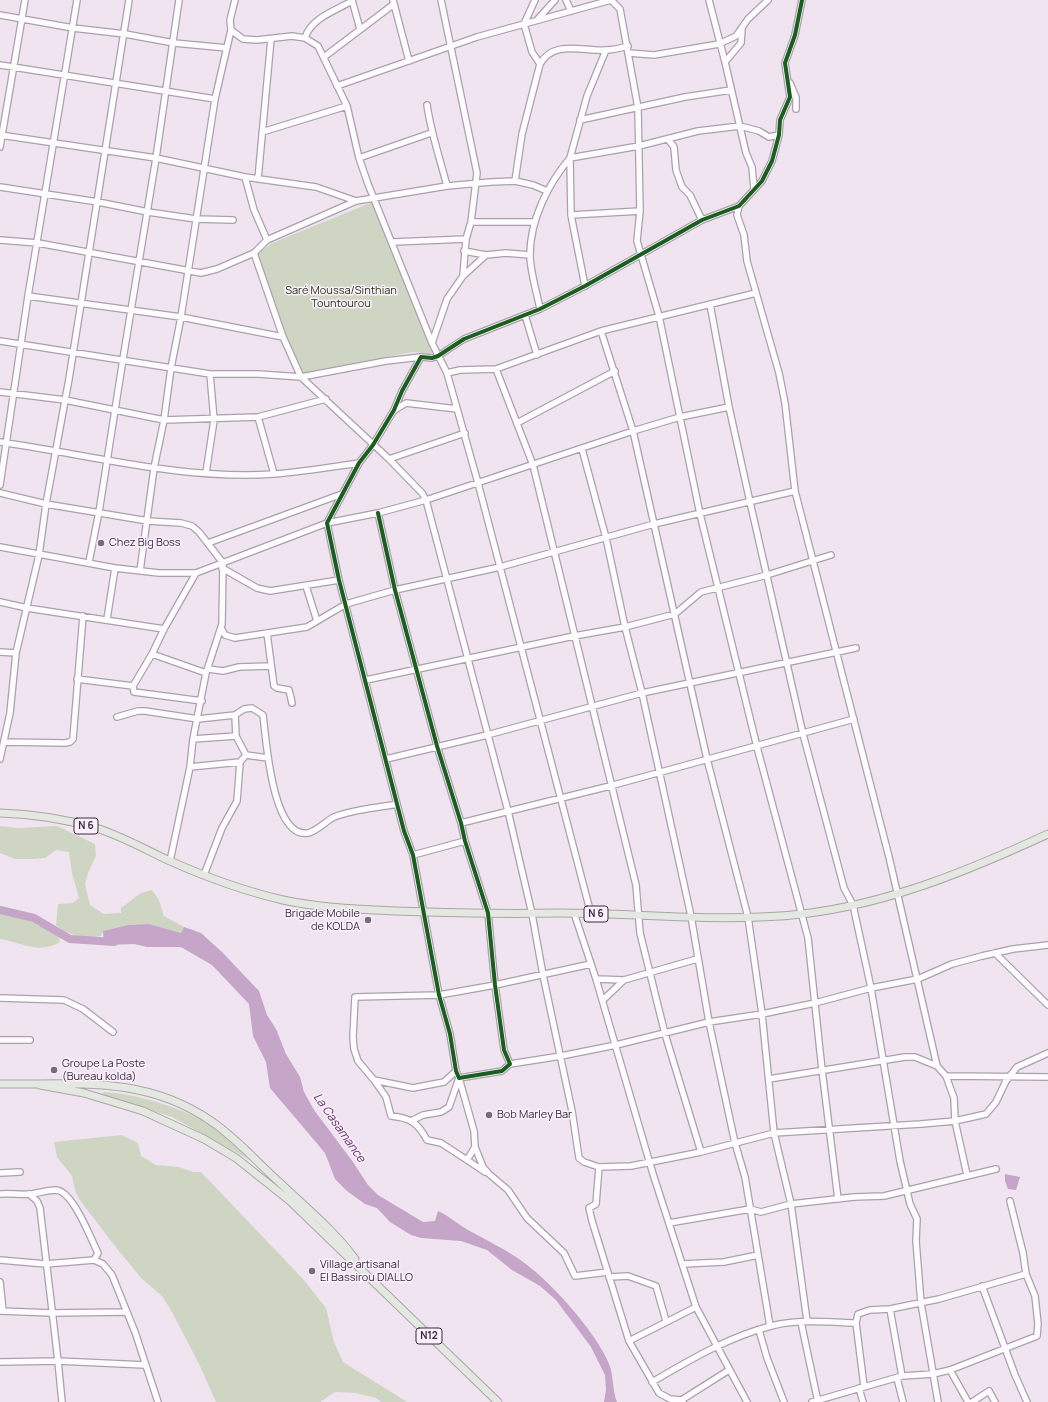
<!DOCTYPE html>
<meta charset="utf-8">
<style>
body{margin:0}
canvas{display:block;background:#f0e4f1}
</style>
<canvas width="1048" height="1402"></canvas>
<script>
const ctx = document.querySelector('canvas').getContext('2d');
ctx.lineJoin = 'round';
function paint(path, color) {
  ctx.fillStyle = color;
  ctx.fill(path, 'evenodd');
}
function trace(path, color, width, dash) {
  ctx.strokeStyle = color;
  ctx.lineWidth = width;
  ctx.lineCap = dash ? 'butt' : 'round';
  ctx.setLineDash(dash || []);
  ctx.stroke(path);
}
function drawText(font, color, halo, rows, align = 'center') {
  ctx.font = font + ' Manrope,sans-serif';
  ctx.lineWidth = 3;
  ctx.setLineDash([]);
  ctx.textBaseline = 'middle';
  ctx.strokeStyle = halo;
  ctx.fillStyle = color;
  for (const [text, x, y, turn = 0] of rows) {
    ctx.save();
    ctx.translate(x, y);
    ctx.rotate((+turn || 0) * Math.PI / 180);
    ctx.textAlign = isNaN(turn) ? turn : align;
    if (halo) ctx.strokeText(text, 0, 0);
    ctx.fillText(text, 0, 0);
    ctx.restore();
  }
}
const green = new Path2D(`
 M370,203H373L433,350L431,354L413,352L302,373L286,336L258,254L270,244Z
 M0,826L19,828L57,826L95,844L96,856L88,873L85,884L90,905L104,914L121,913V908L141,893L152,890L159,900L164,916L184,927L181,933L149,924L128,925L103,931L101,936C86,939 68,936 56,925L58,904L73,903L79,898L72,873L69,852L56,850L45,858L34,859H15L0,853Z
 M0,914L24,917L34,921L59,937L60,942C37,955 22,942 0,939Z
 M104,1092C137,1094 183,1108 211,1125C225,1134 238,1149 250,1160L172,1117L100,1095Z
 M122,1135L138,1143L141,1156L156,1165L179,1167L193,1172H201L303,1279L326,1308L334,1342L343,1362L407,1402H381L376,1398L356,1393L335,1392L320,1402H216L200,1366L171,1310L162,1296L142,1279L118,1250L79,1199L75,1190L72,1176L57,1157L54,1142Z`);
const water = new Path2D(`
 M149,924L181,933L184,927L201,933L222,952L259,991L267,1015L276,1029L286,1054L300,1077L304,1092L314,1110L353,1162L368,1185L378,1195L423,1222L435,1221L438,1211C449,1216 458,1224 468,1230C484,1239 501,1247 516,1257C546,1276 596,1331 609,1364C614,1376 612,1390 617,1402H604L606,1390L605,1375L591,1347L556,1300L540,1286L512,1270L487,1250L461,1241L421,1238L411,1235L390,1222L377,1208L365,1204L347,1191L335,1179L325,1153L270,1088L266,1062L253,1036L249,1004L212,965L181,947H147L134,944L104,945L103,931L128,925Z
 M1005,1174L1020,1177L1016,1190L1008,1189L1005,1181Z`);
const river = new Path2D(`
 M0,910L34,918L70,939L114,942`);
const minor = new Path2D(`
 M352,0L360,29
 M393,0L409,61
 M535,0L524,24L532,52L540,64
 M566,0L571,11
 M611,0L620,9L638,108L640,211L637,241L659,316L700,514L757,747L808,938L822,1070L838,1199
 M709,0L725,62L746,153L752,167L754,189
 M0,15L73,28L125,34L174,43L227,48
 M537,20L555,0
 M231,30L243,39L257,40L292,36L305,38L318,46L347,106L359,158L368,184L432,343L447,373L478,483L591,914
 M305,38C311,18 335,11 352,1
 M629,53L654,55L719,44L736,36L748,19L768,0
 M324,57L394,4
 M725,62L741,43L742,29
 M0,65L215,99
 M790,83L796,97V109
 M337,86L477,37L611,0
 M427,105C431,133 440,159 447,186
 M580,120L685,97L731,90
 M262,132L347,106
 M0,135L156,158L245,177L316,187L356,201
 M668,139L674,147L676,170L682,187L690,195L702,220
 M0,147L25,0
 M359,158L431,133
 M245,177L254,210L267,240
 M258,179L271,39
 M515,181L522,134L540,64C554,39 584,52 606,50C614,50 621,48 628,46
 M0,187L98,202L148,212L196,219L233,220
 M739,206L737,215L744,235L747,261L779,373L785,403L795,491L889,857L937,1066L946,1076L954,1098L955,1121L967,1175
 M571,215L640,211
 M471,222H535
 M0,240L38,243L201,273L217,269L254,253L267,240L356,201L447,186L491,182L515,181L533,185L547,191
 M393,242L466,239
 M464,251L486,255L506,253L530,255
 M254,253L283,337
 M463,276L486,255
 M585,286L571,215L570,158L587,96L606,50
 M28,296L181,317L283,337L301,377L386,361L421,357
 M710,304L729,407L750,502L803,734L844,888L853,905L871,988L900,1161L910,1204L917,1219L916,1241L921,1303L938,1402
 M540,309C537,293 530,271 530,255C530,220 548,184 570,158L639,146L698,131L740,126L759,131L769,137L779,135
 M525,315L537,355
 M601,331L633,431L707,759L748,917L762,1014L774,1133L791,1204L807,1321
 M0,341L210,374H258L301,377L389,459L422,493L426,500L508,811L532,914L543,975L572,1111L579,1158L584,1162L599,1167L631,1166L701,1152L774,1133L921,1124L955,1121L986,1114L996,1102L1006,1081L1017,1067L1048,1053
 M432,343L447,299L463,276L466,239L471,222L477,173L441,0
 M496,369L601,331L756,293
 M447,373L460,370L496,369L533,465L636,885L640,933L665,1034L701,1152
 M0,392L65,400L164,420L258,417L326,399
 M395,410L406,403L457,409
 M258,417L274,474
 M517,423L615,371
 M0,442C91,455 181,480 274,474C302,472 331,467 359,463
 M582,449L606,538L625,627L642,693L691,916L709,1022L735,1143L745,1177L770,1326
 M389,459L465,433
 M206,473L214,420L210,374
 M0,485L28,296L77,0
 M0,493L46,504L148,521L181,523L192,526L199,532L223,563L222,624L206,673L193,739L190,767L170,861
 M378,513L395,590L437,746L461,823L465,841L488,913L495,985L504,1050L510,1064L502,1071L459,1078L456,1071L450,1034L439,995L413,855L404,831L339,580L327,523L359,463L373,445L394,410L402,391L421,357L432,358L438,356L464,339L540,309L585,286L702,220L739,206L762,181L772,161L779,135L780,120L790,97L785,63L795,35L802,0
 M208,543L342,494
 M0,547L115,568L159,573H196L327,523L378,513L426,500L633,431L680,417L729,407
 M89,562L99,512L123,359L156,158L179,0
 M222,568L257,588L270,591L339,580
 M140,571L154,468L164,420L171,368L181,317L215,99L231,30L230,20L235,0
 M196,573L164,629L152,654L133,686L134,692L202,701
 M306,586L317,621
 M0,602L27,608L164,629
 M107,619L115,568
 M221,628L225,635L235,638L307,627L346,604L395,590L500,567L654,524L795,491
 M267,633L274,686L277,688L289,690L292,703
 M0,652L16,653
 M152,654L206,673
 M209,669L223,671L239,667L270,666
 M77,679L133,686
 M366,680L574,636L625,627L675,614L701,592L767,575L831,555
 M235,715L236,736L246,755
 M117,717L138,711H145L198,719L235,715L244,709L252,708L263,715C266,738 272,839 308,833C317,831 326,821 334,817C354,809 377,808 397,804
 M193,739L236,736
 M4,742L65,743L70,742L73,739L83,616
 M0,759L10,713L16,653L39,555L46,504L69,379L129,0
 M386,759L487,735L642,693L856,648
 M190,767L240,762L246,755L268,758
 M461,823L610,786L854,719
 M413,855L465,841
 M204,875L222,828L237,801L240,762
 M574,913L596,979L653,1174L696,1307L747,1402
 M995,953L1048,1005
 M596,979L624,980L697,959
 M0,998L64,1000L83,1009L113,1032
 M603,1000L624,980
 M0,1040H30
 M510,1064L561,1056L616,1045L709,1022L762,1014L815,1003L871,988L918,979L952,964L982,956L1013,949L1048,945
 M456,1071L444,1082L413,1088L374,1080L358,1061L354,1049L353,1037L355,997L439,995L495,985L591,964
 M946,1076L1048,1077
 M459,1078L474,1131L475,1147L483,1167L489,1174L508,1190L527,1218L564,1253L575,1276L608,1272
 M769,1079L905,1057H915L937,1066
 M374,1080L386,1097L391,1116C411,1118 418,1123 427,1140L441,1143L467,1160L475,1147
 M411,1121L423,1115L441,1112L449,1107L459,1078
 M467,1160L485,1172
 M599,1167L596,1204L589,1208L592,1221L629,1341L659,1393L670,1399L682,1400L683,1402
 M0,1173L20,1172
 M0,1194C10,1193 22,1195 31,1194C39,1193 48,1190 56,1190C73,1191 91,1239 98,1253L94,1260
 M669,1223L750,1209L761,1212L791,1204L854,1197L884,1196L996,1169
 M0,1260L46,1264L94,1260L103,1264L112,1275L135,1332L158,1402
 M683,1264L724,1262L758,1255
 M609,1277L628,1276L656,1286L666,1321
 M0,1282L3,1311
 M982,1286L1015,1375L1027,1402
 M890,1309L902,1376
 M0,1311L52,1313L125,1312
 M801,1322L818,1402
 M759,1330L767,1358L784,1402
 M629,1341L696,1307
 M0,1362L58,1361L40,1208L37,1201L29,1194
 M950,1370L968,1402
 M897,1378L903,1402
 M652,1382C690,1360 728,1337 771,1326C798,1319 828,1322 856,1323
 M864,1386L856,1323L858,1314L870,1310L890,1309L939,1299L1026,1274
 M859,1388L863,1402
 M680,1401L729,1370
 M62,1402L58,1361L145,1365
 M812,1402L902,1376L933,1374L950,1370L1037,1336L1038,1324L1035,1296L1026,1274L1023,1253L1010,1201
 M972,1402L989,1391L995,1402`);
const major = new Path2D(`
 M0,813C33,814 65,819 96,828C122,836 146,850 170,861C206,877 244,891 283,900C320,908 358,909 396,911C450,913 504,914 558,913C639,913 721,923 802,914C888,904 970,870 1048,834
 M0,1084C76,1085 144,1075 211,1121C236,1138 256,1161 278,1181C304,1206 334,1230 355,1259
 M40,1085L84,1093L143,1111L204,1139L236,1158L290,1201L498,1402`);
const cycleway = new Path2D(`
 M378,513L395,590L437,746L461,823L465,841L488,913L495,985L504,1050L510,1064L502,1071L459,1078L456,1071L450,1034L439,995L413,855L404,831L339,580L327,523L359,463L373,445L394,410L402,391L421,357L432,358L438,356L464,339L540,309L585,286L702,220L739,206L762,181L772,161L779,135L780,120L790,97L785,63L795,35L802,0`);
const markers = [
 [101,543,4,"#776d78"],
 [368,920,4,"#776d78"],
 [54,1070,4,"#776d78"],
 [489,1115,4,"#776d78"],
 [312,1271,4,"#776d78"]
];
const shields = [
 [86,826,24],
 [596,914,24],
 [429,1336,26]
];
const shieldNames = [
 ["N 6",86,826],
 ["N 6",596,914],
 ["N12",429,1336]
];
const parkNames = [
 ["Saré Moussa/Sinthian",341,291],
 ["Tountourou",341,304]
];
const poiNames = [
 ["Chez Big Boss",109,543],
 ["Brigade Mobile",360,914,"right"],
 ["de KOLDA",360,927,"right"],
 ["Groupe La Poste",62,1064],
 ["(Bureau kolda)",62,1077],
 ["Bob Marley Bar",497,1115],
 ["Village artisanal",320,1265],
 ["El Bassirou DIALLO",320,1278]
];
const waterNames = [
 ["La Casamance",339,1128,55]
];
paint(green, '#ced6c3');
paint(water, '#c5a5c8');
trace(river, '#c5a5c8', 8);
trace(minor, '#aaa1ab', 8);
trace(major, '#a8a8a1', 9);
trace(minor, '#fdfbfd', 5.5);
trace(major, '#e5e7e2', 7);
trace(cycleway, '#1b5e20', 4);
for (const [x, y, r, color] of markers) {
  const dot = new Path2D();
  dot.arc(x, y, r, 0, 2 * Math.PI);
  ctx.fillStyle = color;
  ctx.fill(dot);
  trace(dot, '#fceffe', 1.5);
}
for (const [x, y, w] of shields) {
  const box = new Path2D();
  box.roundRect(x - w / 2, y - 8, w, 16, 3);
  ctx.fillStyle = '#fceffe';
  ctx.fill(box);
  trace(box, '#362d37', 1);
}
drawText('bold 10px', '#362d37', null, shieldNames);
drawText('11px', '#273810', '#fceffe', parkNames);
drawText('11px', '#362d37', '#fceffe', poiNames, 'left');
drawText('italic 12px', '#612f68', '#fceffe', waterNames);
</script>
